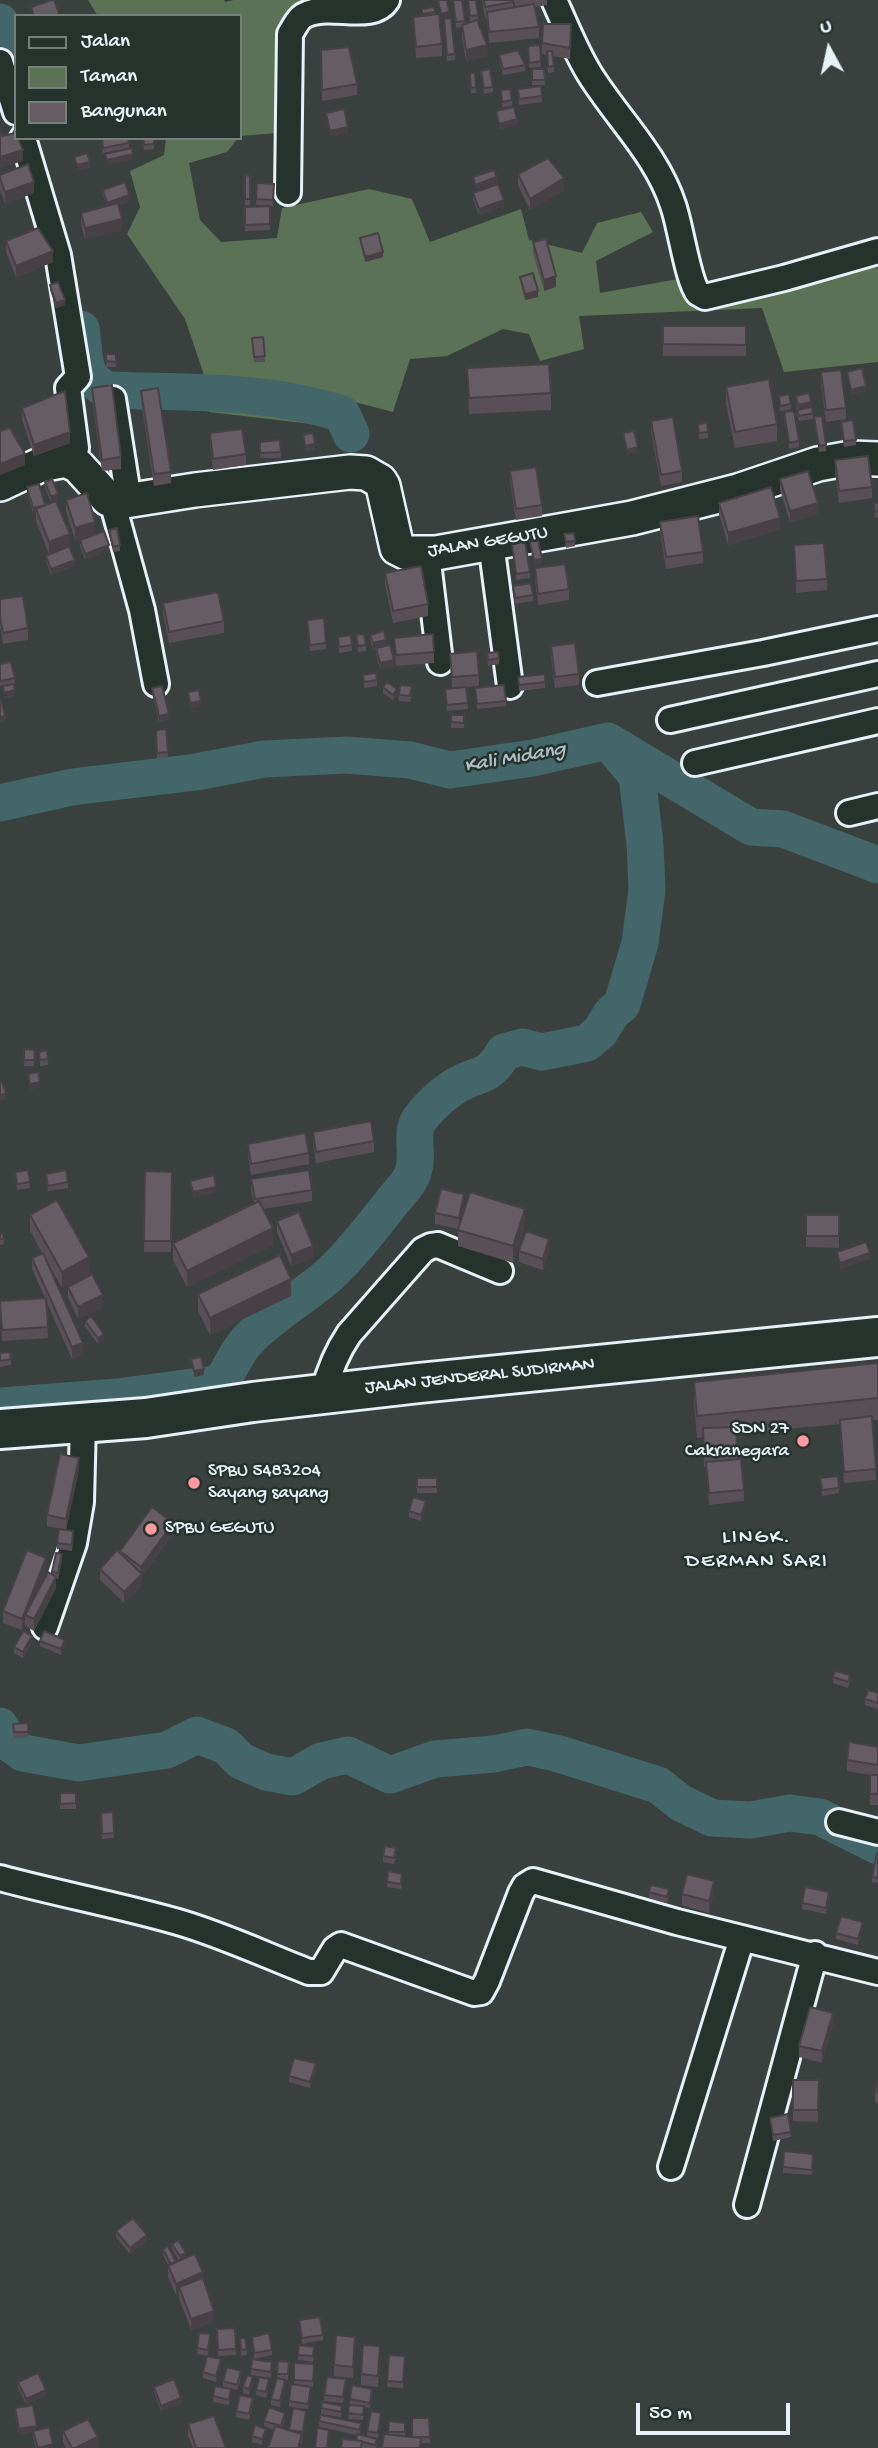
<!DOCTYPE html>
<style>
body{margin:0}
#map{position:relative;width:878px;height:2448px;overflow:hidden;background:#39403e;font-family:"Gochi Hand",sans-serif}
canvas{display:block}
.legend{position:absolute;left:14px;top:14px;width:228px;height:126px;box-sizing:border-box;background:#26332d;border:2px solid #747f7e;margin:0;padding:9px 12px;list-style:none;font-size:21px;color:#e8f1f8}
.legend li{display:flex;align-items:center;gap:14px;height:35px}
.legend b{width:35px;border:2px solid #747f7e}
.north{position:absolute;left:794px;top:14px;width:70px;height:70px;-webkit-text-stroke:5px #26332d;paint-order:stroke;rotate:352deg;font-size:19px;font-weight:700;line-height:28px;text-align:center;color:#e8f1f8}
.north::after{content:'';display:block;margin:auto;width:24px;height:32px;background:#e8f1f8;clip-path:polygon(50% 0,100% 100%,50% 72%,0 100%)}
.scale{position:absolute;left:636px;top:2403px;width:154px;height:32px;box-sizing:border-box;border:4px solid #e8f1f8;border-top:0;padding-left:9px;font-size:21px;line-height:24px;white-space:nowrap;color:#e8f1f8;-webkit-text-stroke:5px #26332d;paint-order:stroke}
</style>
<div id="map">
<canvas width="878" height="2448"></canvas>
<ul class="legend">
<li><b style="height:9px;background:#26332d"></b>Jalan</li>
<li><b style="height:19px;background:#5c7257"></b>Taman</li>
<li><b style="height:19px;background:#665d64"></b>Bangunan</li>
</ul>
<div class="north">U</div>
<div class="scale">50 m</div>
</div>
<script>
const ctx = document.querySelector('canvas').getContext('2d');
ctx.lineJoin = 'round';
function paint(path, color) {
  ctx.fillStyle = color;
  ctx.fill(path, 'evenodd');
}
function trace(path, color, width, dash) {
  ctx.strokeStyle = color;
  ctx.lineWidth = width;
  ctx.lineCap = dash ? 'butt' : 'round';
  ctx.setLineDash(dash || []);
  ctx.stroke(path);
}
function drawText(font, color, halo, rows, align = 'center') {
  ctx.font = font + ' "Gochi Hand",sans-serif';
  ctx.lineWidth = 5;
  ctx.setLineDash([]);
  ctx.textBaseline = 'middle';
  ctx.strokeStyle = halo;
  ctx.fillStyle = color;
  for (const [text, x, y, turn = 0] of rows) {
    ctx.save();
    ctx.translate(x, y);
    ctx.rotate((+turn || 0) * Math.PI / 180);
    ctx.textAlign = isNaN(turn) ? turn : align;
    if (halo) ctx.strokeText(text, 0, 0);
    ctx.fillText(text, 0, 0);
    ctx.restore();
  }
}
const green = new Path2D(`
 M88,0H224L225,2L234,0H367L300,8L277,133L240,136V16H98Z
 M238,138L227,152L189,163L200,220L221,242L277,238L282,208L369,189L412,199L430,242L521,209L529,240L582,253L597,223L641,212L653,232L596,261L600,293L678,279L704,303L874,259L878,270V362L784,372L762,308L579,316L584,349L540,361L529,334L503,329L447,356L410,359L393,412L351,401L320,425L209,412L205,378L185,319L127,234L140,207L130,171L164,155L166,139L168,138Z`);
const river = new Path2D(`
 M0,22L16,92
 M81,329C86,355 79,378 109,390C187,393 266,389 342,414L351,434
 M0,803L72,787L196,772L264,759L346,755L410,760L450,770L533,758L608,741L751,827L783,829L878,865
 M0,1406L117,1397L222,1383C229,1369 236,1354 246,1342C268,1317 304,1297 329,1275C353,1253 372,1227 392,1202C399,1193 410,1183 413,1172C420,1153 408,1131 422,1116C431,1105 442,1095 454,1087C479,1071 486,1082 504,1052L522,1047L542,1052L587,1043L600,1032L611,1014L622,1004L640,943L647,890L645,844L637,776L608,741
 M0,1726L10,1744L23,1753L79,1763L167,1750L197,1735L226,1746L241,1761L266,1772L293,1777L321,1761L348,1755L390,1775L435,1759L494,1754L527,1747L556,1753L658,1785L681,1803L712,1818L751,1820L790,1813L820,1817L878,1846`);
const street = new Path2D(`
 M554,0C565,24 575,50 589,73C616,117 657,155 673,205C680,224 688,281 698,293L705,297L784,278L878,251
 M0,62L16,112
 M23,138L58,255L78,377L68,388L76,448L72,462
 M288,192L290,34C294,28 297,20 303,16C327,1 372,24 387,0
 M113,399L129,501
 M112,501L142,610L156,684
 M491,543L510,686
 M427,554L440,662
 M597,683L763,653L878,629
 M670,720L878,674
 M695,763L878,721
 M849,813L878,806
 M323,1394C329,1371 336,1353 349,1334L423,1250L431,1246L438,1245L500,1271
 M45,1627L74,1543L81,1502L83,1422
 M839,1822L878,1832
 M0,1878C59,1894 119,1905 178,1922C223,1935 265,1955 309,1972H321L335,1949L341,1945L474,1993L481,1992L487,1981L521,1893L525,1886L533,1881L677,1922L878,1972
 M671,2167L742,1938
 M747,2205L815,1954`);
const secondary = new Path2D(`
 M0,484L40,465L66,460L78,466L108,499L119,502L195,490L350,472L366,473L380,481L383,486L397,548L407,553H436L632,518L738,491L818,464L851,458L878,459`);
const highway = new Path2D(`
 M0,1429L146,1418L253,1402L419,1383L878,1337`);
const wall = new Path2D(`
 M453,0L465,21V24L475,21L470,22L468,0L478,15V20L477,21L487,56L466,61L462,37V27L456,28Z
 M482,0H513V8L515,7L514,0H547V5L535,7L539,27V38L489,43L487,18H485Z
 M434,7L442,44V56L416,58L413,17L422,16V9Z
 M571,24L570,59L553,56L554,72L548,73L547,55L542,54V43Z
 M444,25L455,54V60L447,61Z
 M540,45L541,67L529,68L528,46Z
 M321,50L357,84V95L322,101Z
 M499,55L525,65V71L503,75L499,61Z
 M532,69H544L545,85H532Z
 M481,71L493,87V92L484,94Z
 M475,73L476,93H471L470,79Z
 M518,89L542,96V102L519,105Z
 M501,90L512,100V106L502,107Z
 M142,138H154V149L144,150Z
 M102,140L129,143V148L103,153Z
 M518,174L564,190L530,210L518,185Z
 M0,175L34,193L5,204L0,190Z
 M245,175L250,176V205H245Z
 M257,183L274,184L273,206L256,205Z
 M103,190L129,201L118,205L122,230L85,239L81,224V213L107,206L103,195Z
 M473,193L504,206L479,215L473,199Z
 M270,206V230L245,231V207Z
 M360,238L383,257L365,262L360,243Z
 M6,241L53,262L16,277L6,252Z
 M533,242L556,287L544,291L533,253Z
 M520,277L538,297L525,300L520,282Z
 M50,285L65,305L56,308L50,290Z
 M663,326H746V356H663Z
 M252,343L265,356V362H254Z
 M106,354H116V367H106Z
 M467,368L551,393V410L469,414Z
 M821,372L846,408V419L826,422L821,384Z
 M726,387L777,424V441L735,448L726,404Z
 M92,388L121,457V469L102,471L92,399Z
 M141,391L171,472V483L154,486L141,402Z
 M779,396L791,404V409L780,411Z
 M796,396L811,407L813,413V419L799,421L797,415Z
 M22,408L70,443L34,456L22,419Z
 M784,412L799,441V447L789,449Z
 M814,417L826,445V451L819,452Z
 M651,421L682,471V482L661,486L651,432Z
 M841,422L856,440V445L844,447Z
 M698,424L708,432V438L699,439Z
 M210,433L246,454V465L213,470L210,444Z
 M280,440L281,458H260V442Z
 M835,460L872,487V498L839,503L835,472Z
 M510,471L542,505V516L516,520L510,482Z
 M780,479L818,514L790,522L780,490Z
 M45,482L58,500L51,502L45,488Z
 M27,487L45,505L70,545L49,554L36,521V513L33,514L27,492Z
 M66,500L95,533L75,540L66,511Z
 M719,503L780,529L728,545L719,514Z
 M874,503H878V517L875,518Z
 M660,522L703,552V563L666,569L660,533Z
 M109,530L120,545V551L113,552Z
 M564,534L575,541V546L566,548Z
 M80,540L109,551L85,559L80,546Z
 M512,544L530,572V578L516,580Z
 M794,545L827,579V590L796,593Z
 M46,556L75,566L51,575L46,561Z
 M535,568L569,589V600L538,605L535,580Z
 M385,573L428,604V616L393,623L385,584Z
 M513,586L533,595V601L515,604Z
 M0,599L28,628V640L3,644L0,627Z
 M163,603L224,621V633L169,643L163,614Z
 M307,620L326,643V649L310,651Z
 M356,635L366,645V651L358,652Z
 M370,635L386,646L394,666L380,669L376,654V648L373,649L370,640Z
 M338,637L352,645V651L339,653Z
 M394,638L434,652V663L396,666Z
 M551,646L579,674V685L555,688L551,657Z
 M487,653L499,658V664L488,666Z
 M450,654L479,675V686L467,687L468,709L447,711L445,689L452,688Z
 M0,664L15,678V683L0,686Z
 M545,674V688L519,691L518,677Z
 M363,675L377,680V686L364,688Z
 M383,687L397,695L393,700L383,693Z
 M152,688L169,719L159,722L152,693Z
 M475,688L506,701V706L477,709Z
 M412,692L410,702L399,701V695Z
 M451,715H464V728H451Z
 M166,729L168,758H157L156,730Z
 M24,1049L35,1050L34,1066H24Z
 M39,1052L48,1059V1065L40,1066Z
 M313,1132L374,1141V1152L316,1163L313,1143Z
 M248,1144L309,1153V1164L251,1175L248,1155Z
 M145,1171L172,1172L171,1252H144Z
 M15,1172L30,1182V1188L17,1190Z
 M46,1174L68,1182V1188L48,1191Z
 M251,1179L312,1190V1201L263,1209L273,1245L187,1287L173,1260V1243L254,1203L251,1191Z
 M464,1205L460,1223L525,1225L513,1263L458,1246V1229L435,1224V1213Z
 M30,1215L89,1274L62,1288L49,1265L83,1354L72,1359L46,1301L48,1338L2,1341L0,1301L45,1298L32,1269V1258L42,1253L30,1231Z
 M806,1215H839V1248L806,1247Z
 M277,1221L313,1257L291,1266L277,1232Z
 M3,1233L4,1244L0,1245V1234Z
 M549,1250L543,1270L519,1262V1251Z
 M68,1287L103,1307L78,1319L68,1298Z
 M198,1294L291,1296L210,1335L198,1311Z
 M85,1321L104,1339L98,1344L85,1327Z
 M0,1353L11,1359V1365L0,1367Z
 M878,1363V1420H872L876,1480L844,1483L840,1424L736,1434L737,1459L744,1490V1501L709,1505L706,1467H704L703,1437L697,1438L694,1403V1382Z
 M79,1470L66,1530L47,1526V1515Z
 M417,1478H437V1493H417Z
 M820,1478L839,1488V1493L822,1496Z
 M426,1506L421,1521L409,1517V1511Z
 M173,1534L142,1576V1585L124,1603L100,1580V1569L120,1553V1551Z
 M73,1537L72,1551L57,1549V1543Z
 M62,1560L58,1579L56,1578V1588L34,1631L25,1626V1624L22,1630L3,1623V1611L46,1569L39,1589L52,1574V1572Z
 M40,1641L65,1645L61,1655L40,1646Z
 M32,1642L23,1658L14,1653V1647Z
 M833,1677L850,1680L848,1688L833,1683Z
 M878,1693V1709L865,1705V1699Z
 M28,1723V1738H14L13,1724Z
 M878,1747V1805H870V1775L847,1771V1760Z
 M60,1793H76V1809H60Z
 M113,1812L114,1838L102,1839L101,1813Z
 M878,1853V1883L872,1882V1877Z
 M396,1854L394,1864L383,1862V1856Z
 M402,1879L401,1889L387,1887V1882Z
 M649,1892L669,1895L667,1903L649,1898Z
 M714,1892L709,1913L682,1905V1894Z
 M829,1897L826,1914L802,1909V1903Z
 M863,1928L858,1945L836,1939V1933Z
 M833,2024L822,2063L799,2057V2046Z
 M316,2069L310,2088L289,2082V2076Z
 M793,2080H819L818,2122L793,2121Z
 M878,2080V2103L875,2102V2091Z
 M770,2118L791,2132V2137L773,2141Z
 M813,2159L812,2175L783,2173V2167Z
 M116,2231L147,2241L130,2254L116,2237Z
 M172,2244L186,2258L203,2279L214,2322L191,2330L179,2298V2293L176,2295L168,2277V2265L163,2255V2249L176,2262L179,2261L172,2249Z
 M299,2320L323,2335V2340L302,2344Z
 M235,2328L236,2355L218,2356L217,2329Z
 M252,2337L272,2350V2355L254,2359Z
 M240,2338L247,2349V2355L241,2356Z
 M210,2340L208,2356L197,2354V2348Z
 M355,2348L353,2378L334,2376V2365Z
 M314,2352L313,2362L298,2360V2355Z
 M389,2355L405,2356L403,2388L387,2387Z
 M380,2357L378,2387L361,2385V2374Z
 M278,2361L289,2362L288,2380H283L285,2386L280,2407L271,2405V2399L277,2378Z
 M294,2363L314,2364L313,2387L305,2386L311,2393L308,2409L289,2407V2401L294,2385Z
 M221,2365L216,2382L203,2378V2372Z
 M272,2368L271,2378L251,2375V2369Z
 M241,2377L237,2390L223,2387V2381Z
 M18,2382L46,2395L26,2404L18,2388Z
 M253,2383L249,2395L243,2393V2387Z
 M346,2384L343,2403L324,2401V2395Z
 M269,2385L266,2398L256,2395V2390Z
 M154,2387L181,2404L161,2411L154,2392Z
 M231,2395L229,2405L213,2402V2396Z
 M372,2395L370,2408L364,2407L363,2420L348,2419L350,2399Z
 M253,2404L249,2420L236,2417V2411Z
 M15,2408L37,2430L53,2448H36L33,2437V2432L19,2435L15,2414Z
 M321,2408L342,2411L341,2417L321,2414Z
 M306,2416L301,2448H268L274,2430L264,2426V2421L285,2419L282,2428L289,2430Z
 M381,2418L378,2438L371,2437L377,2444L376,2448H362L356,2440L357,2435L319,2427V2421L361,2429L360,2435L367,2436V2431Z
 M429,2418L430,2443H421V2448L388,2434L389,2421L405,2423V2436L412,2437Z
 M188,2424L226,2448H193L188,2436Z
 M63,2431L98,2448H66L63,2442Z
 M266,2434L262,2445L252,2442V2436Z`);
const shadedWall = new Path2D(`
 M449,12V18L441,19V14Z
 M487,45V56L466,61V50Z
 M517,119V125L499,130V124Z
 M348,127V133L330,137V131Z
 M23,150V161L0,168V157Z
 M133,154V160L107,165V160Z
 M90,162V168L77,171V165Z
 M497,177V183L475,190V185Z
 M564,178V190L530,210V199Z
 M34,182V193L5,204V192Z
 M129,195V201L107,208V203Z
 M504,200V206L479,215V209Z
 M122,219V230L85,239V228Z
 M53,251V262L16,277V266Z
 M383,252V257L365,262V257Z
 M556,276V287L544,291V280Z
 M538,291V297L525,300V294Z
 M65,300V305L56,308V303Z
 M866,386V392L851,395V390Z
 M811,402V408L798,410V405Z
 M70,432V443L34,456V445Z
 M315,444V450L305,452V446Z
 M638,447V453L627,455V450Z
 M25,454V465L0,475V464Z
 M58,494V500L51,502V497Z
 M818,503V514L790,522V511Z
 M45,505L36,509V513L33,514V508Z
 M780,518V529L728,545V533Z
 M95,522V533L75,540V528Z
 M70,534V545L49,554V542Z
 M109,545V551L85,559V554Z
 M542,559V564L534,566V560Z
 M75,560V566L51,575V569Z
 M386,640V646L373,649V643Z
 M394,660V666L380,669V663Z
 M397,689V695L393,700V695Z
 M15,690V696L4,699V693Z
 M201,701V706L190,709V703Z
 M169,714V719L159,722V716Z
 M5,716V721L0,723V717Z
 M40,1082V1087L30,1090V1084Z
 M6,1093V1099L0,1101V1096Z
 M216,1187V1193L193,1198V1192Z
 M464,1194V1205L459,1229V1218Z
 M525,1209V1225L513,1263V1246Z
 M273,1228V1245L187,1287V1271Z
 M549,1239V1250L543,1270V1259Z
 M313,1246V1257L291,1266V1255Z
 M870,1253V1259L840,1269V1263Z
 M89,1257V1274L62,1288V1272Z
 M291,1279V1296L210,1335V1318Z
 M103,1295V1307L78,1319V1307Z
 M104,1334V1339L98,1344V1338Z
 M83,1343V1354L72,1359V1347Z
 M204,1369V1375L194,1377V1371Z
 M79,1458V1470L66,1530V1519Z
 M426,1501V1506L421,1521V1515Z
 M173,1523V1534L142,1576V1585L124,1603V1592L141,1575V1567Z
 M46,1558V1569L28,1616L25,1615V1624L22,1630V1619Z
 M56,1577V1588L34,1631V1619Z
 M32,1636V1642L23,1658V1652Z
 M65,1640V1645L61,1655V1649Z
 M714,1881V1892L709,1913V1901Z
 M863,1922V1928L858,1945V1939Z
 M833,2013V2024L822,2063V2051Z
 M316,2063V2069L310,2088V2082Z
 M147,2235V2241L130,2254V2248Z
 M186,2253V2259L180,2262V2256Z
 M203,2272V2283L179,2287V2293L176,2295V2284Z
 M214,2311V2322L191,2330V2319Z
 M355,2337V2348L353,2378V2367Z
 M380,2346V2357L378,2387V2376Z
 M221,2359V2365L216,2382V2376Z
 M253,2377V2383L249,2395V2389Z
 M285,2380V2386L280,2407V2401Z
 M46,2390V2395L26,2404V2399Z
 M181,2398V2404L161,2411V2406Z
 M37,2426V2431L19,2435V2429Z
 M266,2429V2434L262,2445V2439Z
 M302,2434L301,2448H298Z
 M98,2437V2448H75Z
 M53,2444V2448H40Z`);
const building = new Path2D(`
 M52,0H54L60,16H34L31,7Z
 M438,0H447L449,12L441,14Z
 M453,0H462L465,21L456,22Z
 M468,0H476L478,15L470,16Z
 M484,0H513V2L485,7Z
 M534,4L539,27L489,32L487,12Z
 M434,7L435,12L422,14V9Z
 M439,14L442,44L416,47L413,17Z
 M451,18L455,54L447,55L444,19Z
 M477,20L487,45L466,50L462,25Z
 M543,24H571L570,48L542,43Z
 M540,45L541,61L529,63L528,46Z
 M349,47L357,84L322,90L321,50Z
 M518,50L525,65L503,69L499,55Z
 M547,51H552L554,66L548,67Z
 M490,69L493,87L484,88L481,71Z
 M532,69H544L545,80H532Z
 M470,73H475L476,87L471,88Z
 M541,86L542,96L519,99L518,89Z
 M510,89L512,100L502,102L501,90Z
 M514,107L517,119L499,124L496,111Z
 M344,109L348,127L330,131L326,113Z
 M0,131L2,136L16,133V138H18L23,150L0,157Z
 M108,138H128L129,143L103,148L102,140Z
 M143,138H154V144L144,145Z
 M132,148L133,154L107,160L105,154Z
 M87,153L90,162L77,165L74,157Z
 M548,158L564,178L530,199L518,174Z
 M28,164L34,182L5,192L0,178V175Z
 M494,170L497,177L475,185L473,177Z
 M245,175L250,176V199H245Z
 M125,182L129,195L107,203L103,190Z
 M257,183L274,184L273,200L256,199Z
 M498,184L504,200L479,209L473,193Z
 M118,203L122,219L85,228L81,213Z
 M270,206V224L245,225V207Z
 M38,228L53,251L16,266L6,241Z
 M378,233L383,252L365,257L360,238Z
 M546,239L556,276L544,280L533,242Z
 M533,273L538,291L525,294L520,277Z
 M58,282L65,300L56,303L50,285Z
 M663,326H746V345L663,344Z
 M263,337L265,356L254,357L252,338Z
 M106,354H116V362L106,361Z
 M549,364L551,393L469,398L467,368Z
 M862,368L866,386L851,390L847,372Z
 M841,370L846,408L826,410L821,372Z
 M769,379L777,424L735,432L726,387Z
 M112,385L121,457L102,460L92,388Z
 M158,388L171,472L154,474L141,391Z
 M65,391L70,432L34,445L22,408Z
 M809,393L811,402L798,405L796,396Z
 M789,394L791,404L780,406L779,396Z
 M812,407L813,413L799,416L797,410Z
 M794,411L799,441L789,443L784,412Z
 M822,416L826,445L819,446L814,417Z
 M673,417L682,471L661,475L651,421Z
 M853,420L856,440L844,441L841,422Z
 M707,423L708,432L699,433L698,424Z
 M10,428L25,454L0,464V431Z
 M242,429L246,454L213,459L210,433Z
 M634,431L638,447L627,450L623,433Z
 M313,433L315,444L305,446L303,435Z
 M280,440L281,452L260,453V442Z
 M868,456L872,487L839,491L835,460Z
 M536,467L542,505L516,509L510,471Z
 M808,471L818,503L790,511L780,479Z
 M52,479L58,494L51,497L45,482Z
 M39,484L45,505L33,508L27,487Z
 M771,487L780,518L728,533L719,503Z
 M87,493L95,522L75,528L66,500Z
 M56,501L70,534L49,542L36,509Z
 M874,503H878V511L875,512Z
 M698,516L703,552L666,557L660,522Z
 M117,528L120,545L113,547L109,530Z
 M104,531L109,545L85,554L80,540Z
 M574,533L575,541L566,542L564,534Z
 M538,540L542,559L534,560L530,542Z
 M525,542L530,572L516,574L512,544Z
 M824,543L827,579L796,581L794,545Z
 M69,546L75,560L51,569L46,556Z
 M565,564L569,589L538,594L535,568Z
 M421,566L428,604L393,611L385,573Z
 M531,583L533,595L515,598L513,586Z
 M218,592L224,621L169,632L163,603Z
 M23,596L28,628L3,633L0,616V599Z
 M324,618L326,643L310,645L307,620Z
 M384,631L386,640L373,643L370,635Z
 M364,634L366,645L358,646L356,635Z
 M433,634L434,652L396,655L394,638Z
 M351,635L352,645L339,647L338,637Z
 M575,643L579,674L555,677L551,646Z
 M390,645L394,660L380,663L376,648Z
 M477,651L479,675L452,677L450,654Z
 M498,652L499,658L488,660L487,653Z
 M11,662L15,678L0,681V664Z
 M376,673L377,680L364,682L363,675Z
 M545,674V682L519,685L518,677Z
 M387,682L397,689L393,695L383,687Z
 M14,684L15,690L4,693L3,686Z
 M400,685L412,686L410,696L399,695Z
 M504,685L506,701L477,704L475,688Z
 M162,686L169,714L159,716L152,688Z
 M466,687L468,703L447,705L445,689Z
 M199,690L201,701L190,703L188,692Z
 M1,700L5,716L0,717V701Z
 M451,715H464V723L451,722Z
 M166,729L168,752L157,753L156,730Z
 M24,1049L35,1050L34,1060H24Z
 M47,1050L48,1059L40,1060L39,1052Z
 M38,1072L40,1082L30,1084L28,1074Z
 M0,1082H2L6,1093L0,1096Z
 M371,1121L374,1141L316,1152L313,1132Z
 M305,1133L309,1153L251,1164L248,1144Z
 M28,1170L30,1182L17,1184L15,1172Z
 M66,1170L68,1182L48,1186L46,1174Z
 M309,1170L312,1190L255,1199L251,1179Z
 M145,1171L172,1172L171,1241H144Z
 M214,1175L216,1187L193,1192L190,1181Z
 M441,1189L464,1194L459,1218L435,1213Z
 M470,1192L525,1209L513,1246L458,1230Z
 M57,1200L89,1257L62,1272L30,1215Z
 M259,1201L273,1228L187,1271L173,1243Z
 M299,1212L313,1246L291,1255L277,1221Z
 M806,1215H839V1236H806Z
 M526,1231L549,1239L543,1259L519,1251Z
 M3,1233L4,1239H0V1234Z
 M866,1242L870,1253L840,1263L837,1252Z
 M43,1253L83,1343L72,1347L32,1258Z
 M280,1255L291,1279L210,1318L198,1294Z
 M92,1274L103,1295L78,1307L68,1287Z
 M46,1298L48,1327L2,1330L0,1301Z
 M91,1316L104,1334L98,1338L85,1321Z
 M10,1352L11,1359L0,1361V1353Z
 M201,1357L204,1369L194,1371L191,1359Z
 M878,1363V1398L697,1416L694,1382Z
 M872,1416L876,1469L844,1472L840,1420Z
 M736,1427L737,1454L704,1456L703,1428Z
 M60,1454L79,1458L66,1519L47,1515Z
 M741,1459L744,1490L709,1493L706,1462Z
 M838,1476L839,1488L822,1490L820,1478Z
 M417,1478H437V1487H417Z
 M413,1497L426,1501L421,1515L409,1511Z
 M152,1507L173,1523L141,1567L120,1551Z
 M59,1529L73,1531L72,1545L57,1543Z
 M27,1550L46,1558L22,1619L3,1611Z
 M117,1550L142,1574L124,1592L100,1569Z
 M56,1553L62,1554L58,1573L52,1572Z
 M48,1572L56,1577L34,1619L25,1615Z
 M23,1631L32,1636L23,1652L14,1647Z
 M44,1631L65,1640L61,1649L40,1641Z
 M835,1671L850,1675L848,1682L833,1677Z
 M868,1690L878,1693V1703L865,1699Z
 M28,1723V1732H14L13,1724Z
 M849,1742L878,1747V1765L847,1760Z
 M870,1775H878V1794H870Z
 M60,1793H76V1803L60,1804Z
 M113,1812L114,1833L102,1834L101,1813Z
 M385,1846L396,1848L394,1858L383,1856Z
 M877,1853H878V1878L872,1877Z
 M388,1871L402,1874L401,1884L387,1882Z
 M687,1874L714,1881L709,1901L682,1894Z
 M651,1885L669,1889L667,1897L649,1892Z
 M805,1887L829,1892L826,1908L802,1903Z
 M841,1916L863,1922L858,1939L836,1933Z
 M810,2007L833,2013L822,2051L799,2046Z
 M294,2058L316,2063L310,2082L289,2076Z
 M793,2080H819L818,2110H793Z
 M878,2080V2092L875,2091Z
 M788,2114L791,2132L773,2135L770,2118Z
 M784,2151L813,2154L812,2170L783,2167Z
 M133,2218L147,2235L130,2248L116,2231Z
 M178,2240L186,2253L180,2256L172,2244Z
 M168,2246L176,2262L171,2265L163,2249Z
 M195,2254L203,2272L176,2284L168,2265Z
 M203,2278L214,2311L191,2319L179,2287Z
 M320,2317L323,2335L302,2338L299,2320Z
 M235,2328L236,2349L218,2350L217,2329Z
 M199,2333L210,2334L208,2350L197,2348Z
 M269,2333L272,2350L254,2353L252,2337Z
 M336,2335L355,2337L353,2367L334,2365Z
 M240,2338H245L247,2349L241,2350Z
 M299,2345L314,2347L313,2356L298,2355Z
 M363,2345L380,2346L378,2376L361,2374Z
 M389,2355L405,2356L403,2382L387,2381Z
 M207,2356L221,2359L216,2376L203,2372Z
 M252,2359L272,2362L271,2372L251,2369Z
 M278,2361L289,2362L288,2374H277Z
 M294,2363L314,2364L313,2381L294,2380Z
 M227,2367L241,2371L237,2385L223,2381Z
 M38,2373L46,2390L26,2399L18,2382Z
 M247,2375L253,2377L249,2389L243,2387Z
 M259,2377L269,2379L266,2392L256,2390Z
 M327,2377L346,2379L343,2397L324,2395Z
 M277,2378L285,2380L280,2401L271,2399Z
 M174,2379L181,2398L161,2406L154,2387Z
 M291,2384L311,2387L308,2404L289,2401Z
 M352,2385L372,2389L370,2403L350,2399Z
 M215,2386L231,2389L229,2400L213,2396Z
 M240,2395L253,2398L249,2414L236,2411Z
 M322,2402L342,2406L341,2412L321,2408Z
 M33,2405L37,2426L19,2429L15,2408Z
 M349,2405L364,2406L363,2415L348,2413Z
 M269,2407L285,2413L281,2426L264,2421Z
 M293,2408L306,2411L303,2432L289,2430Z
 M371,2411L381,2413L378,2433L367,2431Z
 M320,2415L361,2423L360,2430L319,2421Z
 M214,2416L226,2448H196L188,2424Z
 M412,2418H429L430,2437H412Z
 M88,2419L98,2437L75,2448H72L63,2431Z
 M389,2421L405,2423V2432H388Z
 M255,2425L266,2429L262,2439L252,2436Z
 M275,2426L302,2434L298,2448H268Z
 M49,2427L53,2444L38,2448L33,2431Z
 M317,2428L329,2430L327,2448H315Z
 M357,2434L377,2439L375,2445L356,2440Z
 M384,2434L421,2438L420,2448H382Z
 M342,2439L362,2441L361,2448H341Z`);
const markers = [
 [803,1441,7,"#ff9aa2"],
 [194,1483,7,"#ff9aa2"],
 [151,1529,7,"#ff9aa2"]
];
const streetNames = [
 ["JALAN GEGUTU",488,543,-9],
 ["JALAN JENDERAL SUDIRMAN",480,1377,-6]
];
const poiNames = [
 ["SDN 27",789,1430,"right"],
 ["Cakranegara",789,1452,"right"],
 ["SPBU 5483204",208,1472],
 ["Sayang sayang",208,1494],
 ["SPBU GEGUTU",165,1529]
];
const waterNames = [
 ["Kali Midang",515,759,-10]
];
const neighbourhoodNames = [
 ["LINGK.",757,1539],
 ["DERMAN SARI",757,1563]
];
paint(green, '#5c7257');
trace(river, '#436669', 37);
trace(street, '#e8f1f8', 30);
trace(secondary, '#e8f1f8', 38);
trace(highway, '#e8f1f8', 44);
trace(street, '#26332d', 24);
trace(secondary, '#26332d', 33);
trace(highway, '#26332d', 38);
paint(wall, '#585056');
paint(shadedWall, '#474146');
paint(building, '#665d64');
trace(building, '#474146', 2);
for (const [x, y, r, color] of markers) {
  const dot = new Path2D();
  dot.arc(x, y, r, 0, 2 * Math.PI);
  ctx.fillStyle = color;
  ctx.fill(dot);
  trace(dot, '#26332d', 2.5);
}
drawText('19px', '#e8f1f8', '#26332d', streetNames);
drawText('19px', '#e8f1f8', '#26332d', poiNames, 'left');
drawText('italic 21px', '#aec0c6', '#26332d', waterNames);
ctx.letterSpacing = '2px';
drawText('21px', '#e8f1f8', '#26332d', neighbourhoodNames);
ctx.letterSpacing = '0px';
</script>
